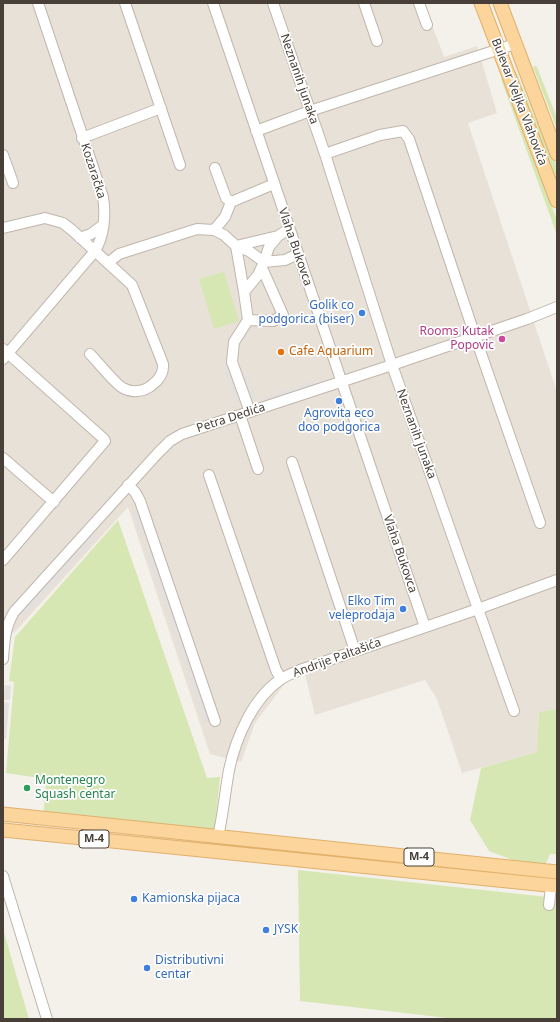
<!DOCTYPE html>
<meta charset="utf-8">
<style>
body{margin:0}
#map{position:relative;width:560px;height:1022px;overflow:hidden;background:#f4f0ea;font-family:"Noto Sans",sans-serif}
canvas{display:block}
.frame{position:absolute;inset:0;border:4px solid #484038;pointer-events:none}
</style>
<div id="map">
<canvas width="560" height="1022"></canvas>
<div class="frame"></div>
</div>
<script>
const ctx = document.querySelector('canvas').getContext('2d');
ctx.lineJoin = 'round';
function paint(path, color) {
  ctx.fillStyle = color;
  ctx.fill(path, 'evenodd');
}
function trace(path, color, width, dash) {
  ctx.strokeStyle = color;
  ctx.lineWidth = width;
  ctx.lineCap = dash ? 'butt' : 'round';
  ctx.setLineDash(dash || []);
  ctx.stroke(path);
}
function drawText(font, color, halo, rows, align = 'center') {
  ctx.font = font + ' "Noto Sans",sans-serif';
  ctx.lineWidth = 3.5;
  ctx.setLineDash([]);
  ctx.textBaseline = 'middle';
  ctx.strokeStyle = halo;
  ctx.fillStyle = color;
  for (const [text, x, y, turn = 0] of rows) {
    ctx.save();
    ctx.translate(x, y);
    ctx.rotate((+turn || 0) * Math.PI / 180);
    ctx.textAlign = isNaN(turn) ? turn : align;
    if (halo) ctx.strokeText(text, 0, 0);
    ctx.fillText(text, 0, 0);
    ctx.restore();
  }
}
const residential = new Path2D(`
 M3,3H424L444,57L477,46L497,113L468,123L557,392V709L539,712L537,752L462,773L437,699L425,680L315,715L305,674L286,682L255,723L241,762L210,754L128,507L14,633L3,631Z`);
const green = new Path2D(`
 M535,66L537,67L557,118V129L533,67Z
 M516,71L534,116L547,142L557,167V182L515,72Z
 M501,79H503L557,220V235Z
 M224,272L239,321L214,329L199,279Z
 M118,520L207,778L220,777L214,835L43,822L46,779L6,773L14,682L9,681L15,637Z
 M557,709V854H550L545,865L523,864L489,851L470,820L481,768L537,752L539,712Z
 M298,870L557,898V1019H456L300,1001Z
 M3,929L29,1019H3Z`);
const parking = new Path2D(`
 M229,363L242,401L236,403L223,365Z
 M248,374L256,397L250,399L242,376Z
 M312,381L314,387L266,402L264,397Z
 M139,511L146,532L140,535L133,513Z
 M93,531L98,536L72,564L67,560Z
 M153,551L162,578L156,581L147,554Z
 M66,562L71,566L45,594L40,590Z
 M163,581L172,607L165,609L157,583Z
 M39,592L44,596L26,616L21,612Z
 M173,609L182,636L175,638L167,611Z
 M182,637L191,664L185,666L176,640Z
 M192,666L201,692L195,695L186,668Z
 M5,685L11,686L10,700H3Z
 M202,694L211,721L205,723L196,697Z
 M3,702L9,703L6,739H3Z`);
const minor = new Path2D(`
 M125,3L180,165
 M213,3L425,627
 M273,3L325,154L392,365L514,711
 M364,3L377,41
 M419,3L427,25
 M256,131L310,111L515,44
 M82,138L161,108
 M325,154L380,135L403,131L409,139L475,336L540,523
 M3,155L13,183
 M215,168L226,198L231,202L274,184
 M3,228L45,218L63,223L73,231L132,285L163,364C164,374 159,380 152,385C144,392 132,393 123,388C116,385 97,361 90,354
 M214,230L225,217L231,202
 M80,238L91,234L103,225
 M108,263L119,254L197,229L214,230L224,235L236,246L249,251L264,262L285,260L298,254
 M244,292L236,246L278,236
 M248,320L273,321L283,315L262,268
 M3,349L104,439L105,441L3,560
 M3,359L95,251C104,236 106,215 103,197L38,3
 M250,412L232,362L234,342L248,320L244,292L258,275L264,262L269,247L278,236L289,229
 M240,415L258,469
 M3,458L54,502
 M292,462L355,651
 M209,475L276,670L281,679
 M128,485L135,492L140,501L215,721
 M3,659C4,642 5,627 14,612L157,454L170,441L182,434L392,365L527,319L557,307
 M218,837C223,815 225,792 229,770C236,737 253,698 281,679C287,675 294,673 300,670L478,609L557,580
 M3,876L47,1019
 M549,905L551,886`);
const major = new Path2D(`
 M481,3L557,201
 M500,3L557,154
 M3,814L557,872
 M3,830L557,886`);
const markers = [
 [362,313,4,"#3f7fe0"],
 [502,339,4,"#d1479c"],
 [281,352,4,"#e8710a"],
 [339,401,4,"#3f7fe0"],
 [403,609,4,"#3f7fe0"],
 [27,788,4,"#2e9e5b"],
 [134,899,4,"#3f7fe0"],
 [266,930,4,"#3f7fe0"],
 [147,968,4,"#3f7fe0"]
];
const shields = [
 [94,839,30],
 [419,857,30]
];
const shieldNames = [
 ["M-4",94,839],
 ["M-4",419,857]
];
const streetNames = [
 ["Neznanih junaka",299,79,71],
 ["Bulevar Veljka Vlahovića",519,102,69],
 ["Kozaračka",93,171,72],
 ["Vlaha Bukovca",295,247,71],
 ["Petra Dedića",231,418,-18],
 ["Neznanih junaka",416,434,70],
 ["Vlaha Bukovca",400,554,71],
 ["Andrije Paltašića",337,658,-20]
];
const shopNames = [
 ["Golik co",354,306,"right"],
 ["podgorica (biser)",354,320,"right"],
 ["Agrovita eco",339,414,"center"],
 ["doo podgorica",339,428,"center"],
 ["Elko Tim",395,602,"right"],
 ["veleprodaja",395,616,"right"],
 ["Kamionska pijaca",142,899],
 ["JYSK",274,930],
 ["Distributivni",155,961],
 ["centar",155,975]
];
const hotelNames = [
 ["Rooms Kutak",494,332],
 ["Popovic",494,346]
];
const foodNames = [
 ["Cafe Aquarium",289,352]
];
const leisureNames = [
 ["Montenegro",35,781],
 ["Squash centar",35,795]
];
paint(residential, '#e8e1d8');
paint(green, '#d6e7b4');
paint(parking, '#e3e0de');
trace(minor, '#c0b6ac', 12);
trace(major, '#e1b06b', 15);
trace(minor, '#fff', 10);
trace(major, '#fbd59c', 13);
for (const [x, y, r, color] of markers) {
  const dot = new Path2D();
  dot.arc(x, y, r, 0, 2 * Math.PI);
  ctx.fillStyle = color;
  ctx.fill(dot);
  trace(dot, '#fff', 1.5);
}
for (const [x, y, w] of shields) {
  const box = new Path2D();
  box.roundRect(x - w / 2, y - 9, w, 18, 3);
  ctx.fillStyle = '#fff';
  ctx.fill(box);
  trace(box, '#484038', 1);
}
drawText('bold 11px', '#484038', null, shieldNames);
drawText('12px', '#484038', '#fff', streetNames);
drawText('12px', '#366cbe', '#fff', shopNames, 'left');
drawText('12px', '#b23c85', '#fff', hotelNames, 'right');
drawText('12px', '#c56008', '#fff', foodNames, 'left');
drawText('12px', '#27864d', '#fff', leisureNames, 'left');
</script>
